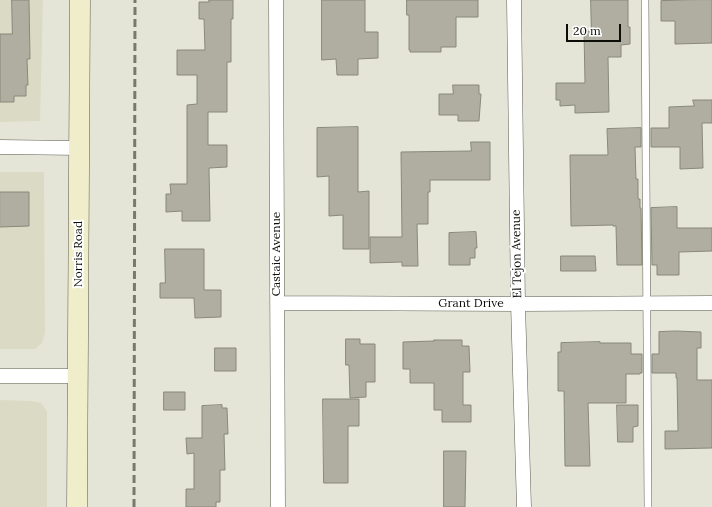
<!DOCTYPE html>
<style>
body{margin:0}
#map{position:relative;width:712px;height:507px;overflow:hidden;background:#e5e5d7;font-family:Lora,serif}
canvas{display:block}
.scale{position:absolute;left:566px;top:24px;width:55px;height:18px;box-sizing:border-box;border:2px solid #0c0c08;border-top:0;padding-left:5px;font-size:12px;line-height:14px;white-space:nowrap;color:#0c0c08;-webkit-text-stroke:3px #fff;paint-order:stroke}
</style>
<div id="map">
<canvas width="712" height="507"></canvas>
<div class="scale">20 m</div>
</div>
<script>
const ctx = document.querySelector('canvas').getContext('2d');
ctx.lineJoin = 'round';
function paint(path, color) {
  ctx.fillStyle = color;
  ctx.fill(path, 'evenodd');
}
function trace(path, color, width, dash) {
  ctx.strokeStyle = color;
  ctx.lineWidth = width;
  ctx.lineCap = dash ? 'butt' : 'round';
  ctx.setLineDash(dash || []);
  ctx.stroke(path);
}
function drawText(font, color, halo, rows, align = 'center') {
  ctx.font = font + ' Lora,serif';
  ctx.lineWidth = 4;
  ctx.setLineDash([]);
  ctx.textBaseline = 'middle';
  ctx.strokeStyle = halo;
  ctx.fillStyle = color;
  for (const [text, x, y, turn = 0] of rows) {
    ctx.save();
    ctx.translate(x, y);
    ctx.rotate((+turn || 0) * Math.PI / 180);
    ctx.textAlign = isNaN(turn) ? turn : align;
    if (halo) ctx.strokeText(text, 0, 0);
    ctx.fillText(text, 0, 0);
    ctx.restore();
  }
}
const built = new Path2D(`
 M0,0H43L40,121L0,122Z
 M0,172H44L45,333L42,343L35,349H0Z
 M0,400L32,401L41,403L47,411V507H0Z`);
const building = new Path2D(`
 M12,0H29L30,59H27L28,85H26V96H14V102H0V34H12Z
 M209,0H233V19H231V62H227V112H208V145H227V167L209,168L210,221H182V211L166,212V194H171L170,184H187V105L197,104V75H177V50H205L204,19H199V2H209Z
 M322,0H365V32H378V58L358,59V75H337L336,59L322,60Z
 M407,0H478V17H456V47H441V52H410V50H409V15H407Z
 M591,0H628V27H630V44L621,45V57H608L609,112L575,113V105L560,106V100H556V83H585L584,31H591Z
 M712,0V43L675,44V21H661V1Z
 M453,85H479V94H481L479,121H458V115H439V94H453Z
 M693,100H712V123H702L703,168L680,169V147H651V128H669V107L694,106Z
 M358,127V192L369,191V249H343V215L329,216V176L317,177V128Z
 M641,128V147H635L636,179H638V199H640V208H641L642,265H617L616,226H613V225L571,226L570,155H608L607,129Z
 M471,142H490V180H430V192H428V224H417L418,266H402V262L370,263V237H402L401,152L471,151Z
 M0,192H29V226L0,227Z
 M677,207V228H712V251L679,252V275H657V265H652L651,208Z
 M476,232L477,248H475V258H470V265H449V233Z
 M165,249H204V290H221V317L195,318L194,298H160V283H165Z
 M561,256H595L596,271H561Z
 M676,331L701,332V348H697V380H712V448L665,449V431H678L677,378H676V373H652V354H659V332Z
 M346,339H360V344H375V382H366V397L350,398L349,365H346Z
 M434,340H462V346H469L470,372H463V405H471V422H442V410H434V383H410V369H403V342L434,341Z
 M600,342V343H631V354H642V373H640V374H626V403H588L590,466H565L564,391H558V352H561V343Z
 M215,348H236V371H215Z
 M164,392H185V410H164Z
 M323,399H359V426H348V483H324Z
 M222,405V408H227L228,434H224L225,470H220V502H216V507H186V489H194V453L187,454L186,438H202V406Z
 M617,405H638V426L633,427V442H618Z
 M444,451H466L465,507H444Z`);
const lane = new Path2D(`
 M645,0L648,507`);
const street = new Path2D(`
 M276,0L278,507
 M514,0L518,304L524,507
 M0,147L79,148
 M277,303L518,304L712,303
 M0,376H78`);
const secondary = new Path2D(`
 M77,507L80,0`);
const rail = new Path2D(`
 M134,507L135,0`);
const streetNames = [
 ["Norris Road",79,254,-90],
 ["Castaic Avenue",277,254,-90],
 ["El Tejon Avenue",517,254,-91],
 ["Grant Drive",471,304]
];
paint(built, '#dbdbc5');
paint(building, '#afaea1');
trace(building, '#88887b', 1);
trace(lane, '#5c5c50', 8);
trace(street, '#5c5c50', 15);
trace(secondary, '#5c5c50', 21);
trace(lane, '#fff', 7);
trace(street, '#fff', 14);
trace(secondary, '#efedca', 20);
trace(rail, '#78786f', 3, [8, 4]);
drawText('12px', '#0c0c08', '#fff', streetNames);
</script>
